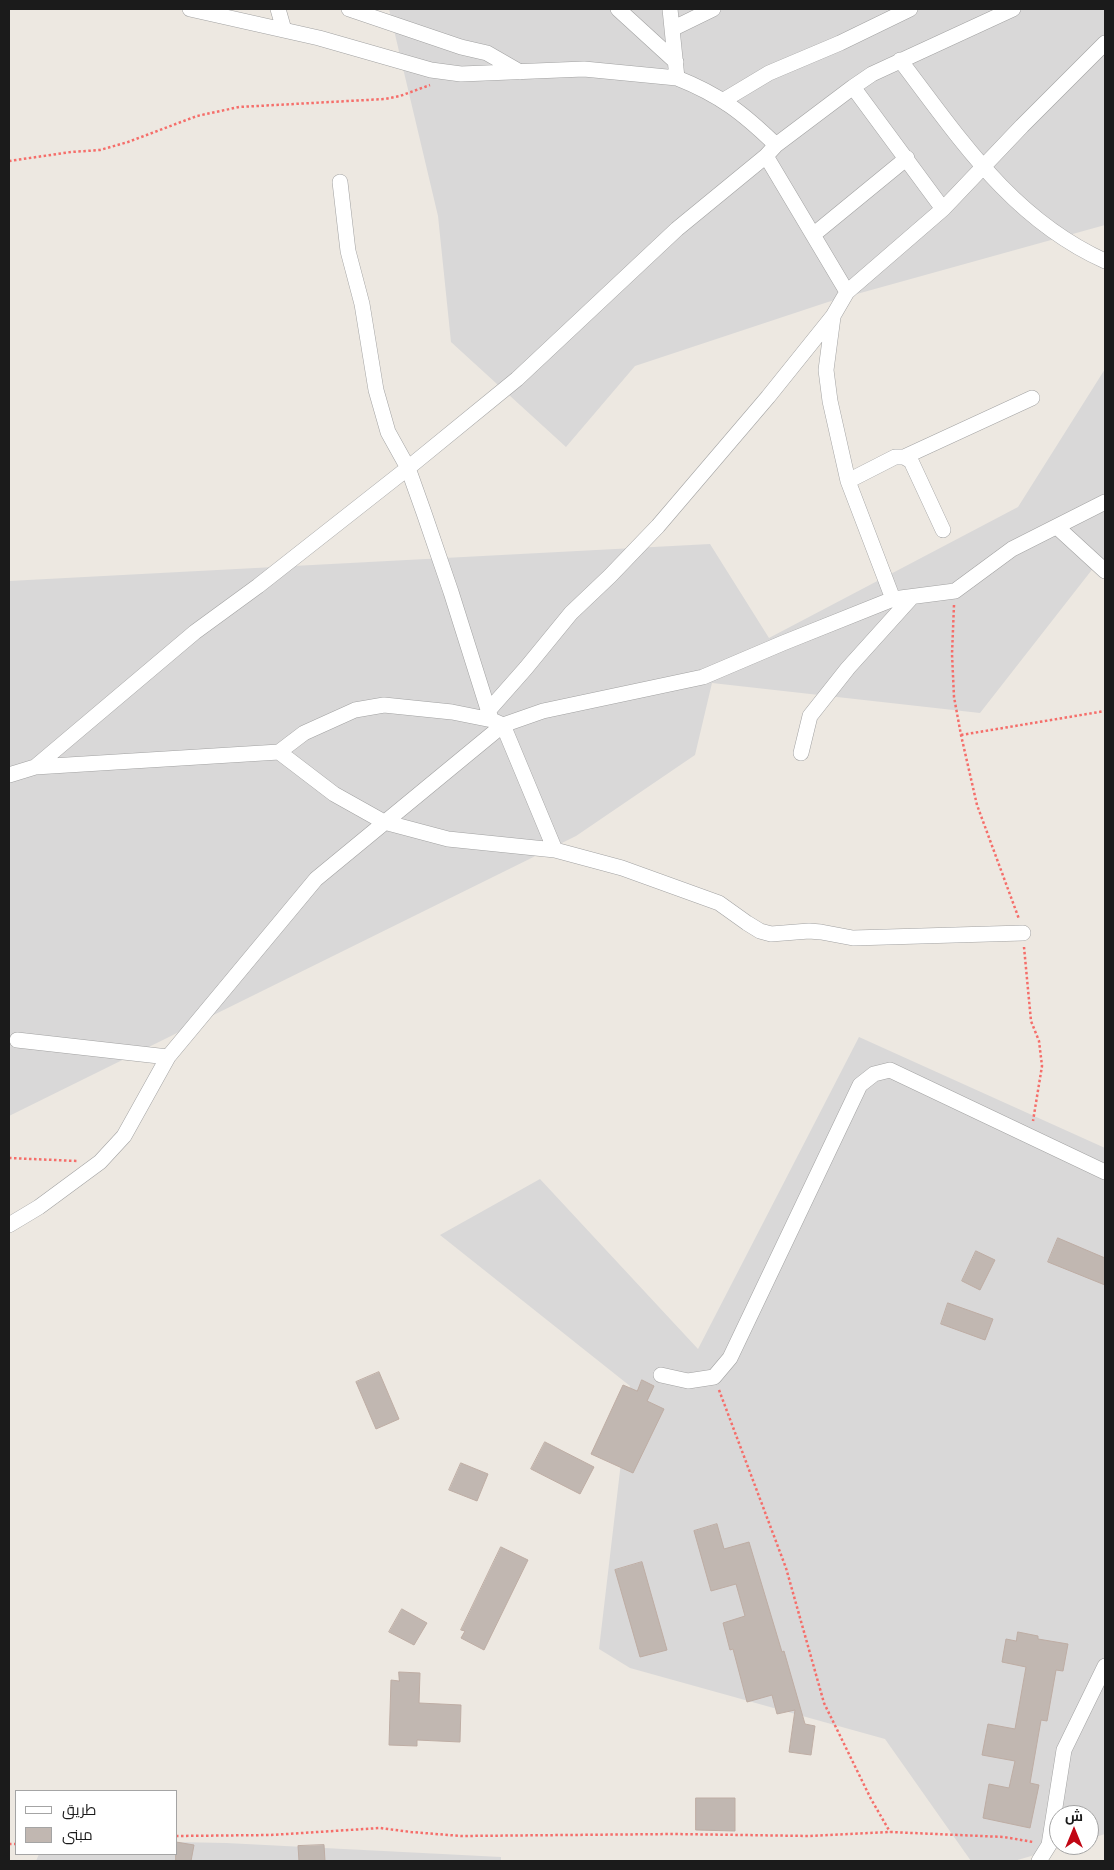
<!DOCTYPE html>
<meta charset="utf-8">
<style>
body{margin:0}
#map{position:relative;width:1114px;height:1870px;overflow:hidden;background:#ede8e1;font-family:"PT Sans Narrow",Cairo,sans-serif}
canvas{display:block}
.frame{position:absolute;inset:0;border:10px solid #1b1b1b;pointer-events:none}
.legend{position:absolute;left:15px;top:1790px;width:162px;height:65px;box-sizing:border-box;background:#fff;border:1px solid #a4a4a4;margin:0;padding:6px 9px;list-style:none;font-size:15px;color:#1b1b1b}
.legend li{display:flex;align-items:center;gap:10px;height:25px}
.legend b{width:25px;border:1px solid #a4a4a4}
.north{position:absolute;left:1049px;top:1805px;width:50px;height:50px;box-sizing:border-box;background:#fff;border:1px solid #a4a4a4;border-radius:50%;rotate:0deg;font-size:14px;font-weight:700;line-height:20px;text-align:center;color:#1b1b1b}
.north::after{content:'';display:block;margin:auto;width:18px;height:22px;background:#c10614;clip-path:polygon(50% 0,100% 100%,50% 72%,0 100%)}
</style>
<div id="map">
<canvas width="1114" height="1870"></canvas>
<div class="frame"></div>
<ul class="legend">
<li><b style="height:6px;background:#fff"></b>طريق</li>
<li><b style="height:14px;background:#c1b7b1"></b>مبنى</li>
</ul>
<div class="north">ش</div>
</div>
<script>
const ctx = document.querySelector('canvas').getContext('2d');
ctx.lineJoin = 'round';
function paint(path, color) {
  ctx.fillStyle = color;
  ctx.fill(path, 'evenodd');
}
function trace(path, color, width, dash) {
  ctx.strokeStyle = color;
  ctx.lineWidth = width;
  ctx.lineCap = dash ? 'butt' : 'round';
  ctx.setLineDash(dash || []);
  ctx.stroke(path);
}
const residential = new Path2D(`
 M389,9H1105V225L828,302L635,366L566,447L451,342L438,216Z
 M1105,369V565L1098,562L980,713L712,683L695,755L576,836L9,1116V581L710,544L769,638L1018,507Z
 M859,1037L1105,1148V1834L1089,1839V1815H1059V1845H1069L1014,1861H971L885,1739L630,1668L599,1649L630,1386L440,1235L540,1179L698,1349Z
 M176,1842L226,1843L501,1857V1861H36L39,1854H176Z`);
const building = new Path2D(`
 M1058,1238L1105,1258V1285L1048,1262Z
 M976,1251L995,1260L980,1290L962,1281Z
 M948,1303L993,1319L985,1340L941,1324Z
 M379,1372L399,1419L376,1429L356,1382Z
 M642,1380L654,1386L647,1401L664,1409L633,1473L591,1454L623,1385L637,1391Z
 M545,1442L594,1467L580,1494L531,1469Z
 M461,1463L488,1474L477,1501L449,1490Z
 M717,1524L724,1549L749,1542L782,1652L784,1651L805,1724L815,1726L811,1755L789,1752L795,1710L777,1714L772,1695L747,1702L733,1649L730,1650L723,1623L745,1616L736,1584L711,1591L694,1531Z
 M501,1547L528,1560L484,1650L461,1638L465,1631L461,1630Z
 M642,1562L667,1650L640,1657L615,1570Z
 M402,1609L427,1623L414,1645L389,1632Z
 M1018,1632L1038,1636V1639L1068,1644L1063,1671L1056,1670L1047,1721L1041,1720L1030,1783L1039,1785L1030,1828L983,1818L989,1784L1009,1788L1015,1761L982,1755L988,1724L1015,1729L1026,1667L1002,1662L1006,1639L1016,1641Z
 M399,1672L420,1673L419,1703L461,1705L460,1742L417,1740V1746L389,1745L391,1680L399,1681Z
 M696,1798H735V1831L696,1830Z
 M176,1842L194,1845L191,1861H176Z
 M324,1845L325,1861H299L298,1846Z`);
const path = new Path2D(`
 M9,161L71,152L100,150L128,142L197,116L239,107L385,99L400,96L430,85
 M954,605L952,654L954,697L961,735L977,805L1019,919
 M961,735L1105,711
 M1024,947L1031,1021L1039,1041L1042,1066L1033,1121
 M9,1158L77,1161
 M719,1390L786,1568L824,1703L871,1799L890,1832
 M176,1836L271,1835L380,1828L411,1832L461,1836L674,1834L810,1836L890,1832L1004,1837L1033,1842
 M9,1844H16`);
const minor = new Path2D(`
 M190,9L319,38L431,70L461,74L584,69L677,78
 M278,9L284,30
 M349,9L461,47L487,53L520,72
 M618,9L676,62
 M670,9L677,78C720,95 743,113 776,145
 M672,29L713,9
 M900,60C960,139 1012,219 1105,261
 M853,87L943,209
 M724,100L769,73L840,43L910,9
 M766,156L847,292
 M340,182L348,251L362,304L376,390L388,432L408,468L424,513L451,592L491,719
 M813,235L907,158
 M833,317L826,370L830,401L848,481L893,599
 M904,457L1032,398
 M848,481L895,457H904L911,461L943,530
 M1057,527L1105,571
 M488,711L526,668L571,613L610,576L658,526L768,397L833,316L847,292L943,209L1022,126L1105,43
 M279,752L334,794L384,822L448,839L555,850L622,868L719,903L747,923L760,931L771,934L809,931L821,932L853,938L1023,933
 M801,753L810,716L848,668L912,597
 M35,767L195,632L258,586L408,468L517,379L677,229L766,156L776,145L853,87L872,74L1013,9
 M9,775L35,767L279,752L304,733L355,710L384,705L452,712L492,720L503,725L555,850
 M17,1040L168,1057
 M9,1225L39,1207L100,1162L124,1136L168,1057L316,879L503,725L543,711L703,677L783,643L893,599L955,591L1012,549L1105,502
 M661,1375L688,1381L714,1377L730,1358L860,1085L874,1074L890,1070L1105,1172
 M1039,1861L1049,1845L1064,1750L1105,1666`);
paint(residential, '#d9d8d8');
paint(building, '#c1b7b1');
trace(building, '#beada4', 1);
trace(minor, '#a2a2a2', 16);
trace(path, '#f56e6a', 2.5, [2.5, 2.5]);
trace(minor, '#fff', 15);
</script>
